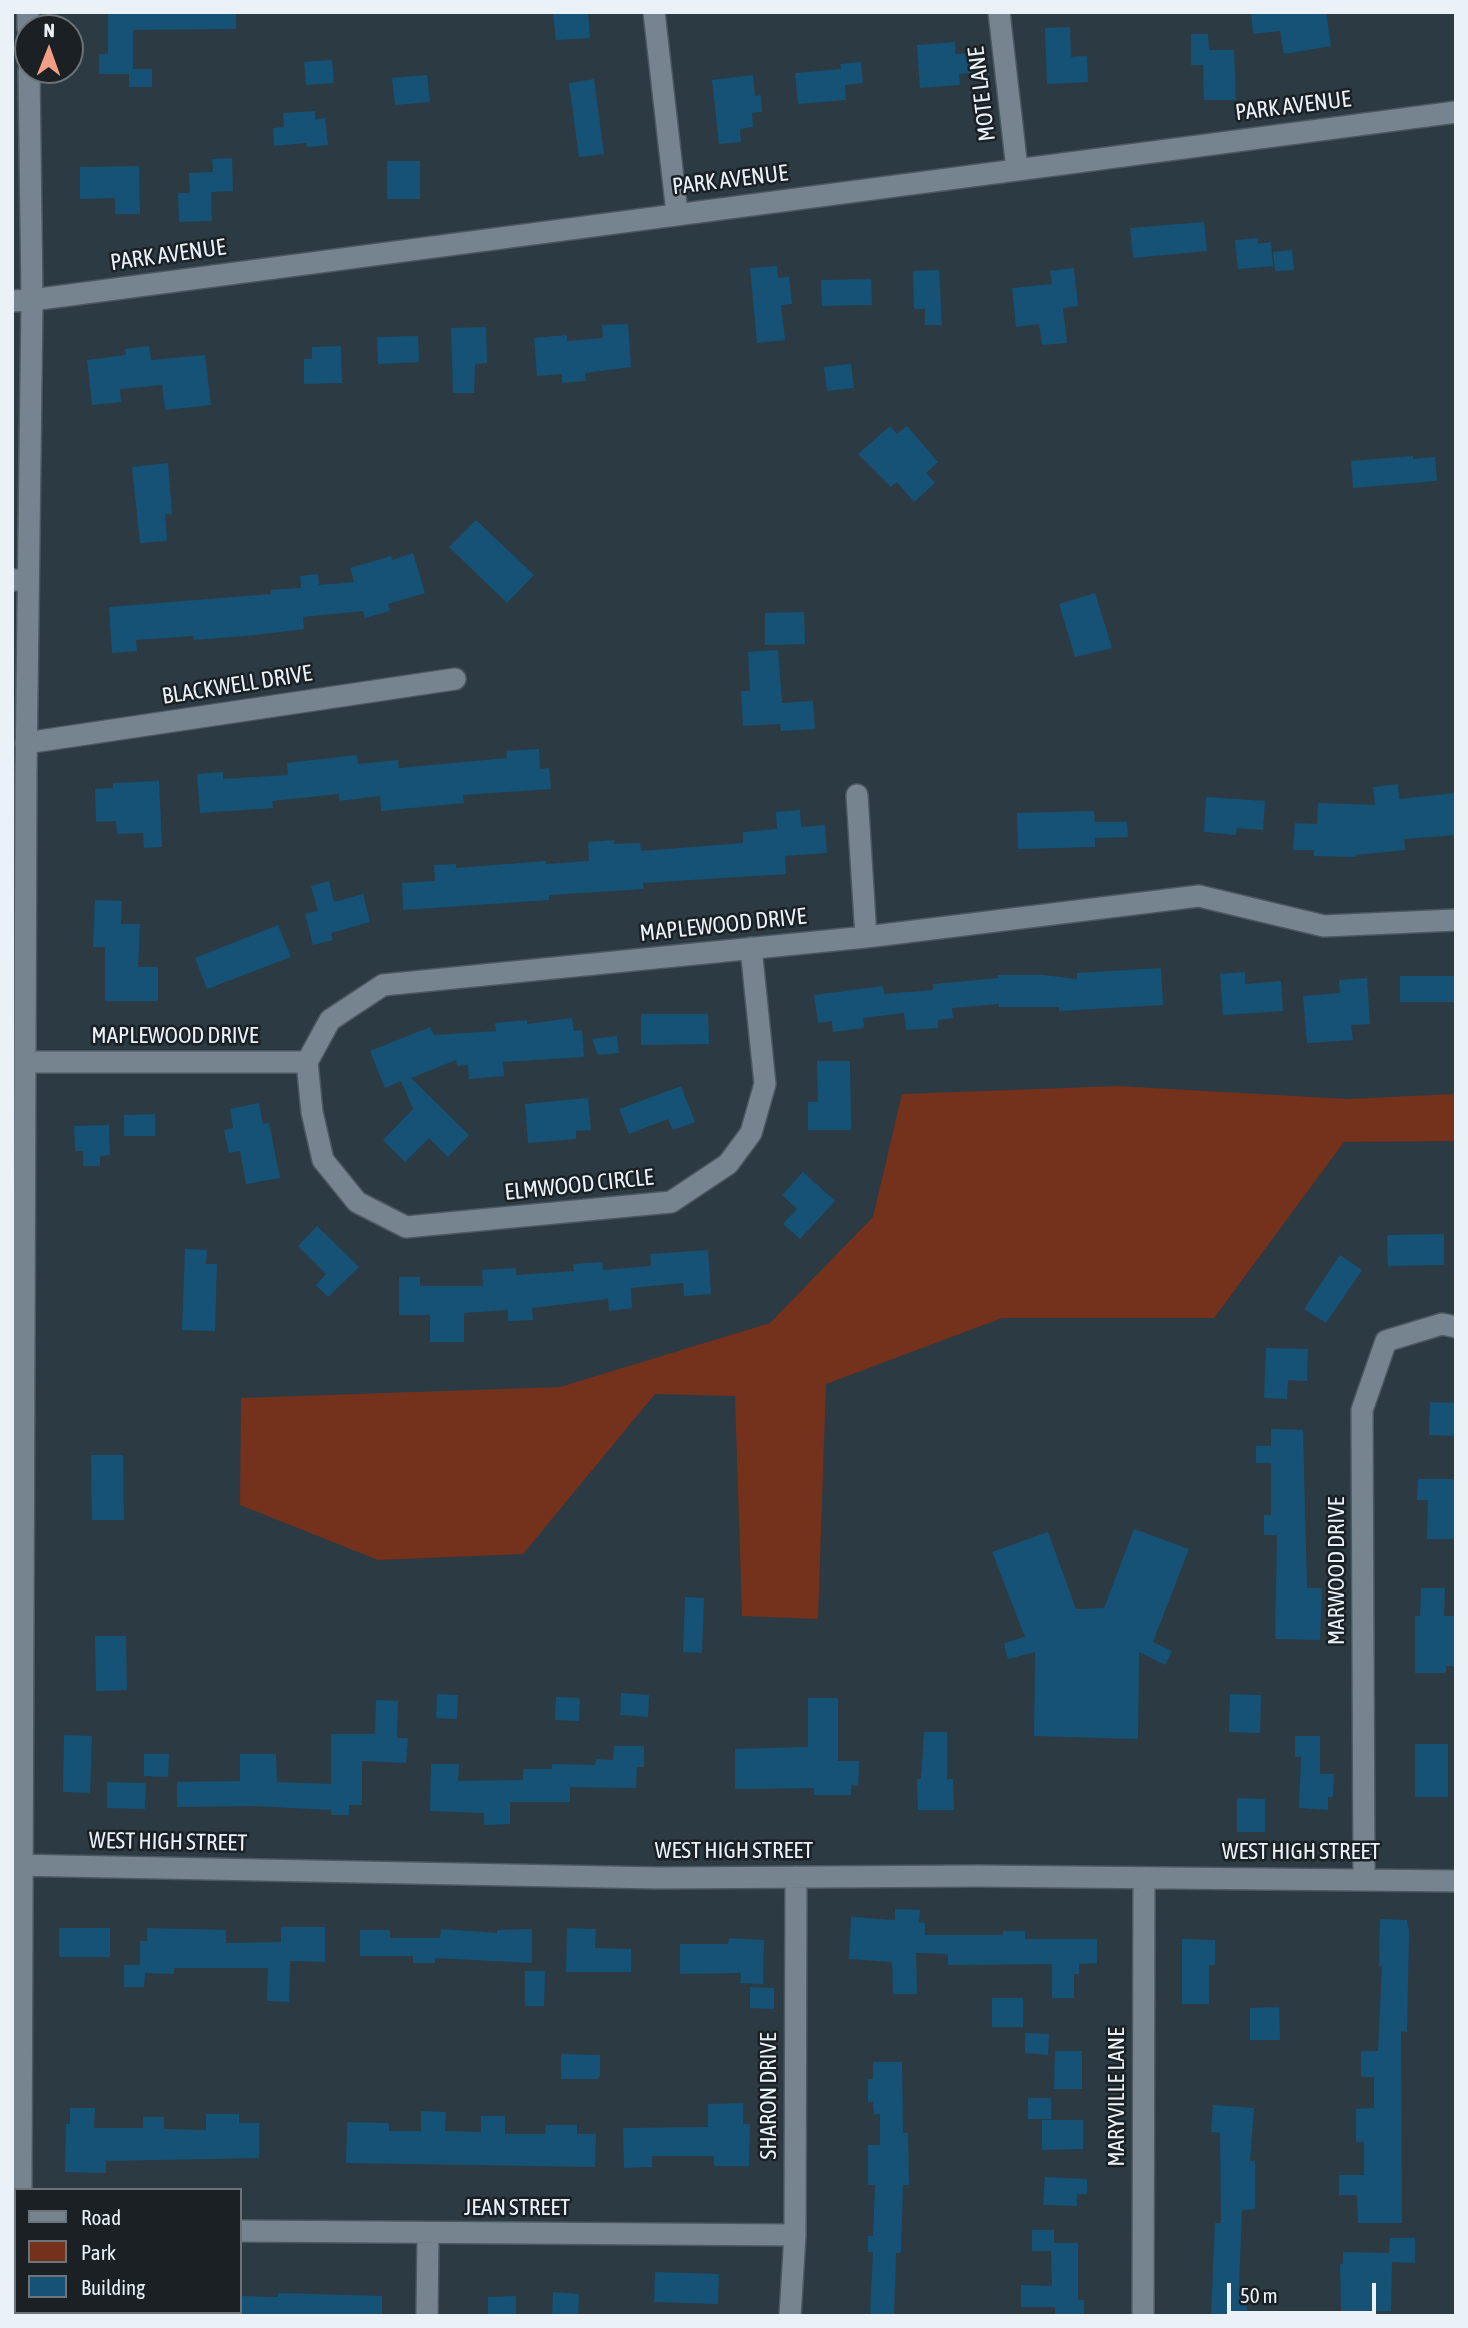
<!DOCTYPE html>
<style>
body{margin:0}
#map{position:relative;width:1468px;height:2328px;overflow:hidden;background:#2c3a43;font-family:"Asap Condensed",sans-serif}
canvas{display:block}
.frame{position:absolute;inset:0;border:14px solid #eaf2f8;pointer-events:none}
.legend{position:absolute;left:14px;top:2188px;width:228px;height:126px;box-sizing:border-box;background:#1a2024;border:2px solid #6d7479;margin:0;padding:9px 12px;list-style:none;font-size:21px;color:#eaf2f8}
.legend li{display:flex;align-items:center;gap:14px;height:35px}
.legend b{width:35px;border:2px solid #6d7479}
.north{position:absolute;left:14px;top:14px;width:70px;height:70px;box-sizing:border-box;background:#1a2024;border:2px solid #6d7479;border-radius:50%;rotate:1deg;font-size:19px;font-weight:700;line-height:28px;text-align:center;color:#eaf2f8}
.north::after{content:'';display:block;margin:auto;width:24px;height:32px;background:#f39f85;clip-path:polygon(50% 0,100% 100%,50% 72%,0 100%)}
.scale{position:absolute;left:1227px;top:2283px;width:149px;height:32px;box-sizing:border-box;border:4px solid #eaf2f8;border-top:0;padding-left:9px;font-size:21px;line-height:24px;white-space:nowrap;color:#eaf2f8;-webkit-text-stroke:5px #1a2024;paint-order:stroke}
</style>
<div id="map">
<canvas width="1468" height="2328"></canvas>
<div class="frame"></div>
<ul class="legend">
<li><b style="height:9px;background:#75848f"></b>Road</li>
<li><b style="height:19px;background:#74311b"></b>Park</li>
<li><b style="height:19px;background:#165275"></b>Building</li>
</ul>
<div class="north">N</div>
<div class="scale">50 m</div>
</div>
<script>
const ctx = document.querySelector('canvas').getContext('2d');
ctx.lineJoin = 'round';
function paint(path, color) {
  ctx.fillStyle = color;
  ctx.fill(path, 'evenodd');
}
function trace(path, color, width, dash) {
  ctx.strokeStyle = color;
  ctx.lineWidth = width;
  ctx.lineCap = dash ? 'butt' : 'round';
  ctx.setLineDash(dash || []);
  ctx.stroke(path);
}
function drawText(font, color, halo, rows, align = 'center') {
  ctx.font = font + ' "Asap Condensed",sans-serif';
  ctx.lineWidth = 5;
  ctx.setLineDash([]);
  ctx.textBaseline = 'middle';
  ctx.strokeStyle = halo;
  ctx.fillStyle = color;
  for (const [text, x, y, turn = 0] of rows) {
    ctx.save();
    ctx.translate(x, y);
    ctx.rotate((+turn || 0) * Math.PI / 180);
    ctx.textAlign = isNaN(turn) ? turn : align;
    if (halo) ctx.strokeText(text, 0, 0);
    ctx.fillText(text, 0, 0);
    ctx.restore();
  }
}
const green = new Path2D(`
 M1118,1086L1347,1099L1456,1094V1141L1344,1142L1214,1318H1002L826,1384L818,1619L742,1616L735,1396L655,1394L523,1554L378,1560L240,1505L241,1398L560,1387L770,1323L873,1217L902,1094Z`);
const building = new Path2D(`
 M108,12H236V29L133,30V69H152V87H129V74H99V54H108Z
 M553,12H588L590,38L556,40Z
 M1251,12H1326L1331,46L1284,54L1280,31L1253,34Z
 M1070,27L1071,57L1087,56L1088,82L1047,84L1045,28Z
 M1191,34H1208L1209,50H1234L1236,100H1204L1203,65H1191Z
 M955,42V54L978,53L979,72L959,74L960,85L920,88L917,45Z
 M332,60L334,83L306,85L304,62Z
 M861,62L863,83L845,85L846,100L798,104L795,73L841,69L840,64Z
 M427,75L430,102L395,105L392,78Z
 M753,75L755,96L761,95L762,112L752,113L753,127L740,129L741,142L719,144L712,80Z
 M594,79L604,154L579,157L569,83Z
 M315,111V120L325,118L328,145L307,147L306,143L274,146L273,128L284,127L283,113Z
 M232,158L233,191L211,192L212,221L179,222L178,193H190L189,173L213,172L212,159Z
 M387,161H420V199H387Z
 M139,166L140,214H115V198L80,199V167Z
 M1204,222L1207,251L1133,258L1130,228Z
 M1258,238V244L1271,242L1273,266L1238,269L1235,240Z
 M1292,250L1294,270L1275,271L1273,252Z
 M777,266L778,278L789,277L792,304L781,305L785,340L757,343L750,268Z
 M1074,268L1078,306L1063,308L1067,343L1042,345L1039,324L1016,327L1012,288L1052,284L1050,271Z
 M939,270L942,325H925V309H914L913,271Z
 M871,279L872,305L822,306L821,280Z
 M628,324L631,367L585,373L586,381L562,383V374L537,376L534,338L567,335V341L603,338L602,325Z
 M486,327L487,363L475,364L474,393H453L451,328Z
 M418,336L419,362L378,364L377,337Z
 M149,346L151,360L205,355L211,405L165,410L162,385L120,389L121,402L92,405L87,360L126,355L125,349Z
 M341,346L342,383L304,384V359H312V347Z
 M851,364L854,388L827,391L824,367Z
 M890,426L897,434L907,426L938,462L926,473L935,483L914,502L897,482L891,487L858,454Z
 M1413,456V459L1435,457L1437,481L1353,488L1351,461Z
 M168,463L172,514H165L167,541L140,543L132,467Z
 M476,520L534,575L507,603L449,547Z
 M413,553L425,593L388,604L390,611L365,618L363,611L303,617L304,629L256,635L194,640L193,636L136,640L137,651L112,653L109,607L271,594V590L301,588L300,576L318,574L319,585L354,582L350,568L391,556L392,560Z
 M1095,593L1112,648L1075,657L1059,604Z
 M804,612L805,644L765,645V613Z
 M778,650L782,703L813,701L815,729L781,731L780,724L743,726L741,691H750L748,652Z
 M539,749L540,769L549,768L551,789L463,795L464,803L381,811L380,796L339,801V794L272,801L273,808L200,813L197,774L223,772V779L288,775L287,763L357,755L358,764L398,760L399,768L507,758L506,751Z
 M159,781L162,847L144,848L143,833L117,834L116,821L96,822L95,789L113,788V783Z
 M1398,784L1399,799L1456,793V835L1404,839L1405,850L1356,855V857L1314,856V850H1293L1295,823L1317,824L1318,803L1375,805L1373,787Z
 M1206,797L1265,801L1263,830L1237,828L1236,835L1204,832Z
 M800,810L801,827L825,825L827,853L785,856L786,874L643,883L644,889L549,895V900L403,910L402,883L435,881L434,865L456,864V868L546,861V864L589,861L588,842L614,840V844L640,843L641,851L743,843V832L777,829L776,812Z
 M1094,811L1095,822H1127L1128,837L1095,838V847L1018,849L1017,813Z
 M329,881L334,902L363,894L370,922L331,933L333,940L313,945L305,914L318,911L311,886Z
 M95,900L122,901L121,924H140L138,967H158V1001H105V947H93Z
 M278,925L291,957L207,989L195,958Z
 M1161,968L1163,1005L1059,1011V1007H999V1004L952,1008L953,1018L938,1020V1028L906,1030L904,1013L863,1018L864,1028L833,1032L832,1021L818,1023L814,995L883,986L884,994L933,990V984L998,978V975H1044L1077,979V973Z
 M1245,972V984L1281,981L1283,1011L1223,1015L1220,974Z
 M1400,976H1456V1002H1400Z
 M1367,978L1370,1024L1351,1025L1353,1040L1307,1043L1303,996L1340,993L1339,980Z
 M641,1014H708L709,1044L641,1045Z
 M572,1018L574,1031L582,1030L584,1057L503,1062L504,1076L469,1079L468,1065L457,1066L456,1060L411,1078L469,1135L448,1157L429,1138L405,1162L383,1140L413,1109L401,1081L385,1088L370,1051L430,1027L434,1035L496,1031L495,1023L527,1020V1024Z
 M617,1036L619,1053L598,1055L592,1039Z
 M817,1061H850L851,1130H808V1102H818Z
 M681,1086L695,1122L673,1130L668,1119L629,1134L619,1109Z
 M588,1098L591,1130L576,1131V1139L528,1143L525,1104Z
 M259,1103L263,1124L269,1123L280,1178L246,1184L240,1151L229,1153L224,1130L233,1128L230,1109Z
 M155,1114V1136H124V1115Z
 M109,1125L110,1155L100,1156V1166H83V1151H75L74,1126Z
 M803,1172L835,1201L800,1239L783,1224L797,1209L782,1195Z
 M317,1226L359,1267L328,1297L316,1285L326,1274L298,1246Z
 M1444,1234V1265L1388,1266L1387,1235Z
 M185,1249L207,1250L206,1264H217L215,1331L182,1330Z
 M708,1250L711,1294L684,1296L683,1283L631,1288L632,1308L609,1311L608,1299L532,1308L533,1320L508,1321V1310L464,1313V1342H430V1315H399V1277H420V1286H483L482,1270L516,1268V1275L574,1271L573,1264L602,1262L603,1270L651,1266L650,1254Z
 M1340,1255L1362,1270L1326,1323L1304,1309Z
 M1266,1348L1308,1349L1307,1381L1288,1380L1287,1399L1264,1398Z
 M1430,1402L1456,1403V1436L1429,1435Z
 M1271,1429L1303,1430L1307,1588H1322L1320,1640L1275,1639L1277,1535H1264V1515H1271V1463H1256V1446H1271Z
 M91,1455H123L124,1520H92Z
 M1418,1479H1456L1455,1539H1427L1428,1500H1417Z
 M1134,1529L1189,1549L1153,1642L1172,1651L1165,1665L1139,1652L1138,1739L1034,1736L1035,1652L1008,1659L1004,1643L1025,1637L992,1552L1048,1532L1076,1609L1104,1608Z
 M1421,1588H1445L1444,1616H1456V1666H1446V1673H1415V1616H1420Z
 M685,1597L704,1598L702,1653L683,1652Z
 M95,1636H126L127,1690L96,1691Z
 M621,1693L649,1695L648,1717L620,1715Z
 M437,1694L458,1695L457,1719L436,1718Z
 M1230,1694L1261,1695L1260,1733L1229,1732Z
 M556,1697L580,1698L579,1721L555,1720Z
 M808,1698H838V1761H859L858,1786L851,1785V1795H814V1788L735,1789V1749L808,1747Z
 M376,1700L398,1701L397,1738H408L406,1763L362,1761V1805H349V1815H331V1810L254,1806L177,1807V1782L240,1781V1754H276L277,1782L331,1784V1734H375Z
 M924,1732H947V1779H953L954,1810H918L917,1779H921Z
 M64,1735L92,1736L90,1793L63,1792Z
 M1295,1736H1320V1774H1334L1333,1797H1328V1810L1299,1808L1301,1757H1295Z
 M1415,1744H1448V1797H1415Z
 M614,1746H644V1767H637L636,1788L570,1787V1802H510V1824L484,1825V1813L430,1811L431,1764H459L458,1781L523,1780V1769H552V1764L595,1765L596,1759L613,1760Z
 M144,1754H169L168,1777L144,1776Z
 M107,1782L146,1783L145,1809L107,1808Z
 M1237,1798L1265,1799V1832H1237Z
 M895,1909L920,1910L919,1922L925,1923V1935H1003V1931H1025V1939H1097V1963L1079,1964V1974H1074V1998H1052V1964L948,1965V1954L916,1953L917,1994H893L892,1962L849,1959L851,1917L895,1920Z
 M1380,1919L1407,1920L1409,1931L1407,2032L1401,2031L1402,2223H1358L1357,2195H1339V2175H1364V2142H1356V2109L1374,2108V2077H1361V2051H1378L1382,1966H1379Z
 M281,1927H325V1962L290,1961L289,2002L267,2001L268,1968H174V1974L145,1973L144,1987H124V1965H140V1941H147V1928L226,1930V1943L281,1942Z
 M59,1928H110V1957H59Z
 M567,1928L596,1929L595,1948L631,1949V1972H566Z
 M441,1929L497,1933V1930L532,1929V1963L435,1958V1963H413V1956H360V1930H390V1938H440Z
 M729,1938L764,1940L763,1984L740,1983L741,1973L680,1974V1944H728Z
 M1182,1939L1215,1940V1965H1209V2004H1182Z
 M525,1971H545L544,2006H525Z
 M750,1987L774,1988V2009L750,2008Z
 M992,1998H1023V2027H992Z
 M1279,2007L1280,2040H1250V2008Z
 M1025,2033L1049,2034L1048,2055L1025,2053Z
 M1055,2051H1082V2089H1054Z
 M561,2054L600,2055V2076L597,2079H561Z
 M873,2062H902L903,2133H908L909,2185H903L901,2253H896L894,2316H870L873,2252H868V2236H873L875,2185H868V2145H880V2114H874L873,2102H868V2079H873Z
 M1028,2098H1051V2119H1028Z
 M743,2103V2124H750L749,2166H714V2156H652V2167L624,2168L623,2128L708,2127V2104Z
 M1213,2105L1254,2108L1250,2161H1255V2209L1242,2210L1239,2286H1247V2316H1211L1215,2223H1221L1220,2133L1211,2132Z
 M70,2108H95L94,2128H143V2117H164V2129L206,2130V2114H239V2123H259V2158L106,2161V2173L65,2172L66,2124H70Z
 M421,2111L446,2112L445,2131L481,2132V2116H505V2134H545L546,2125H577V2134H596L595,2167L346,2163L347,2122L389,2123V2131H421Z
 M1042,2120H1083V2149L1042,2150Z
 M1045,2177L1087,2179V2194H1077V2206L1043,2205Z
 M1032,2230H1054V2243H1078V2300H1084V2316H1055V2307H1021V2285L1052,2286L1051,2251H1032Z
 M1390,2238H1415V2263L1392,2262L1391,2311L1341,2312L1340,2264H1343V2252L1389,2253Z
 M655,2272L719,2274L718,2304L654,2302Z
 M553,2292L579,2294L578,2316H552Z
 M278,2293L382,2296V2316H240V2296L278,2297Z
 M516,2296V2316H488V2297Z`);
const street = new Path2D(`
 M654,12L677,213
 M999,12L1017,169
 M12,301L32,300
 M12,580H28
 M26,743L455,679
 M857,795L866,937
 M26,1062H307L330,1020L383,985L866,937L1199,896L1324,926L1456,920
 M307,1062L312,1112L323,1160L357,1202L406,1227L671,1202L728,1164L751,1133L765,1084L751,948
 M12,1865L658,1878L977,1876L1456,1881
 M1364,1878L1362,1410L1386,1341L1442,1324L1456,1327
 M240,2231L795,2235
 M427,2316L428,2234
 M790,2316L795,2235L796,1877
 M1143,2316L1144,1878`);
const secondary = new Path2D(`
 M28,12V28
 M32,300L1456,112
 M21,2190L26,772L32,300L29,70
 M21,2312V2316`);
const streetNames = [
 ["MOTE LANE",982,94,-97],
 ["PARK AVENUE",1293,106,-7],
 ["PARK AVENUE",730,180,-7],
 ["PARK AVENUE",168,255,-8],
 ["BLACKWELL DRIVE",237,685,-9],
 ["MAPLEWOOD DRIVE",723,925,-6],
 ["MAPLEWOOD DRIVE",175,1036],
 ["ELMWOOD CIRCLE",579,1185,-6],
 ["MARWOOD DRIVE",1337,1571,-90],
 ["WEST HIGH STREET",168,1842,1],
 ["WEST HIGH STREET",734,1851],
 ["WEST HIGH STREET",1301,1852],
 ["SHARON DRIVE",769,2096,-90],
 ["MARYVILLE LANE",1117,2097,-90],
 ["JEAN STREET",517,2208]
];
paint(green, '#74311b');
paint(building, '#165275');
trace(street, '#4c575f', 24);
trace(secondary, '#4c575f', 24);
trace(street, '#75848f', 21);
trace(secondary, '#75848f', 21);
drawText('23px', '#eaf2f8', '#1a2024', streetNames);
</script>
